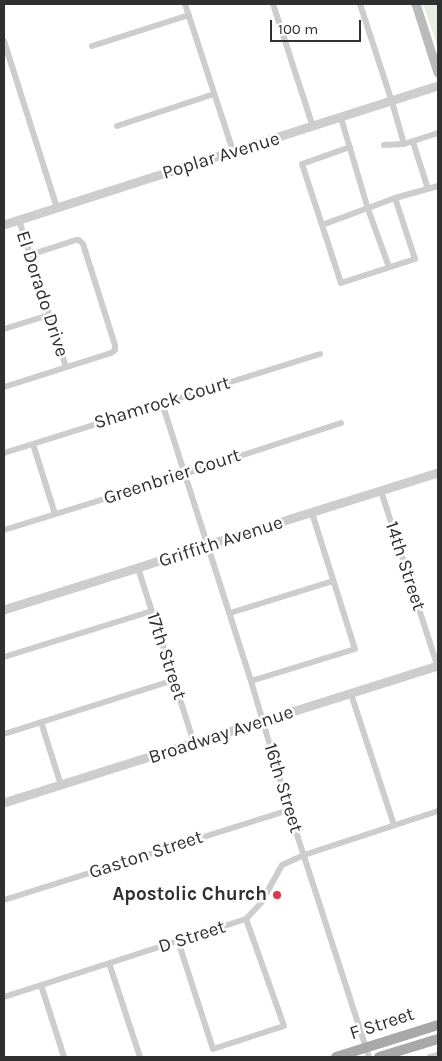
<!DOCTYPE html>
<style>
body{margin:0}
#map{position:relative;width:442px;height:1061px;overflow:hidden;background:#fff;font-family:Karla,sans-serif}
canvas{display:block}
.frame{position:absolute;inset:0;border:5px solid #303030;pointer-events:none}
.scale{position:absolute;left:270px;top:20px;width:91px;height:22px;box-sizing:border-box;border:2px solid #303030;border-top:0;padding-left:6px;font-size:15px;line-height:18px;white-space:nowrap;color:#303030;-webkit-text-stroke:4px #fff;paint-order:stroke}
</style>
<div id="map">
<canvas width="442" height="1061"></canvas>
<div class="frame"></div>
<div class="scale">100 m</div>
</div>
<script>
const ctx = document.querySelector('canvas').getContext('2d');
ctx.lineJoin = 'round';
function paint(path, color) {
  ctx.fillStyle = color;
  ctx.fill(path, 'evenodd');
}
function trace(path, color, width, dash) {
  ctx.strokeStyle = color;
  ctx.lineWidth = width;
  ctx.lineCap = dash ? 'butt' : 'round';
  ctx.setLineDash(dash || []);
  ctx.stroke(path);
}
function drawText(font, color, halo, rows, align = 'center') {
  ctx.font = font + ' Karla,sans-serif';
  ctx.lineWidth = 5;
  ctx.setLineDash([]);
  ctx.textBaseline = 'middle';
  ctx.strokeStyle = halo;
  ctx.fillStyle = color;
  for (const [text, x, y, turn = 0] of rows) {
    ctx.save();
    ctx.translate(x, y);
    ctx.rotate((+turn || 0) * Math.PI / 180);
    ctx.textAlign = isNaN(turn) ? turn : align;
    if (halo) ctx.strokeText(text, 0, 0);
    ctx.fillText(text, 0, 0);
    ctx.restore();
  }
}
const green = new Path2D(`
 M423,4H438V47Z`);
const minor = new Path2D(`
 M185,4L233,151
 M273,4L313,127
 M360,4L392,102L404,144
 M4,41L57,208
 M92,46L189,15
 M341,118L368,209L389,267
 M117,126L214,94
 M413,142L428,189
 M384,145L404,144L438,133
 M350,147L302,164L341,283L415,259L395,198
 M19,220L66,367
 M322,225L395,198L438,186
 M4,329L49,315
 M4,387L111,353L115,350V345L83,244L79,240H76L30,255
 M162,403L251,681L289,810L369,1057
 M33,444L55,514
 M4,453L320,354
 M381,491L438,668
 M4,530L185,474L341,423
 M138,568L194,743
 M230,613L333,581
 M4,657L152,611
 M251,681L355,649L312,513
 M351,694L394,825
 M41,722L61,785
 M4,734L174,680
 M4,900L289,810
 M178,941L213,1049L284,1026L246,919
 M109,963L140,1057
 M41,985L64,1057
 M4,997L246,919L261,903L282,865L304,855L438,811
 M430,1057L438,1055`);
const tertiary = new Path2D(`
 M4,225L438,86
 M4,610L138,568L208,545L438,473
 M4,803L438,666`);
const secondary = new Path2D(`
 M416,4L438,73`);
const primary = new Path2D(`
 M336,1057L438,1025
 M379,1057L438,1039`);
const markers = [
 [277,895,5,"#e83246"]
];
const streetNames = [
 ["Poplar Avenue",221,156,-17],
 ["El Dorado Drive",42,294,72],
 ["Shamrock Court",162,403,-17],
 ["Greenbrier Court",172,477,-18],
 ["Griffith Avenue",221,542,-18],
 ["14th Street",405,566,72],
 ["17th Street",166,656,72],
 ["Broadway Avenue",221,735,-18],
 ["16th Street",283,788,73],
 ["Gaston Street",146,855,-18],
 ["D Street",192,937,-18],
 ["F Street",382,1024,-18]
];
const poiNames = [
 ["Apostolic Church",267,895]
];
paint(green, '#e7eddf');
trace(minor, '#cdcdcd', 6);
trace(tertiary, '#cdcdcd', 9);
trace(secondary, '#bababa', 9);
trace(primary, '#a8a8a8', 10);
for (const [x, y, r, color] of markers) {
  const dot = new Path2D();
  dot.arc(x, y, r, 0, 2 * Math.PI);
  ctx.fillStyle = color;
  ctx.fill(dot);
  trace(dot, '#fff', 2);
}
drawText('19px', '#303030', '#fff', streetNames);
drawText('bold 19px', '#303030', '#fff', poiNames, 'right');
</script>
